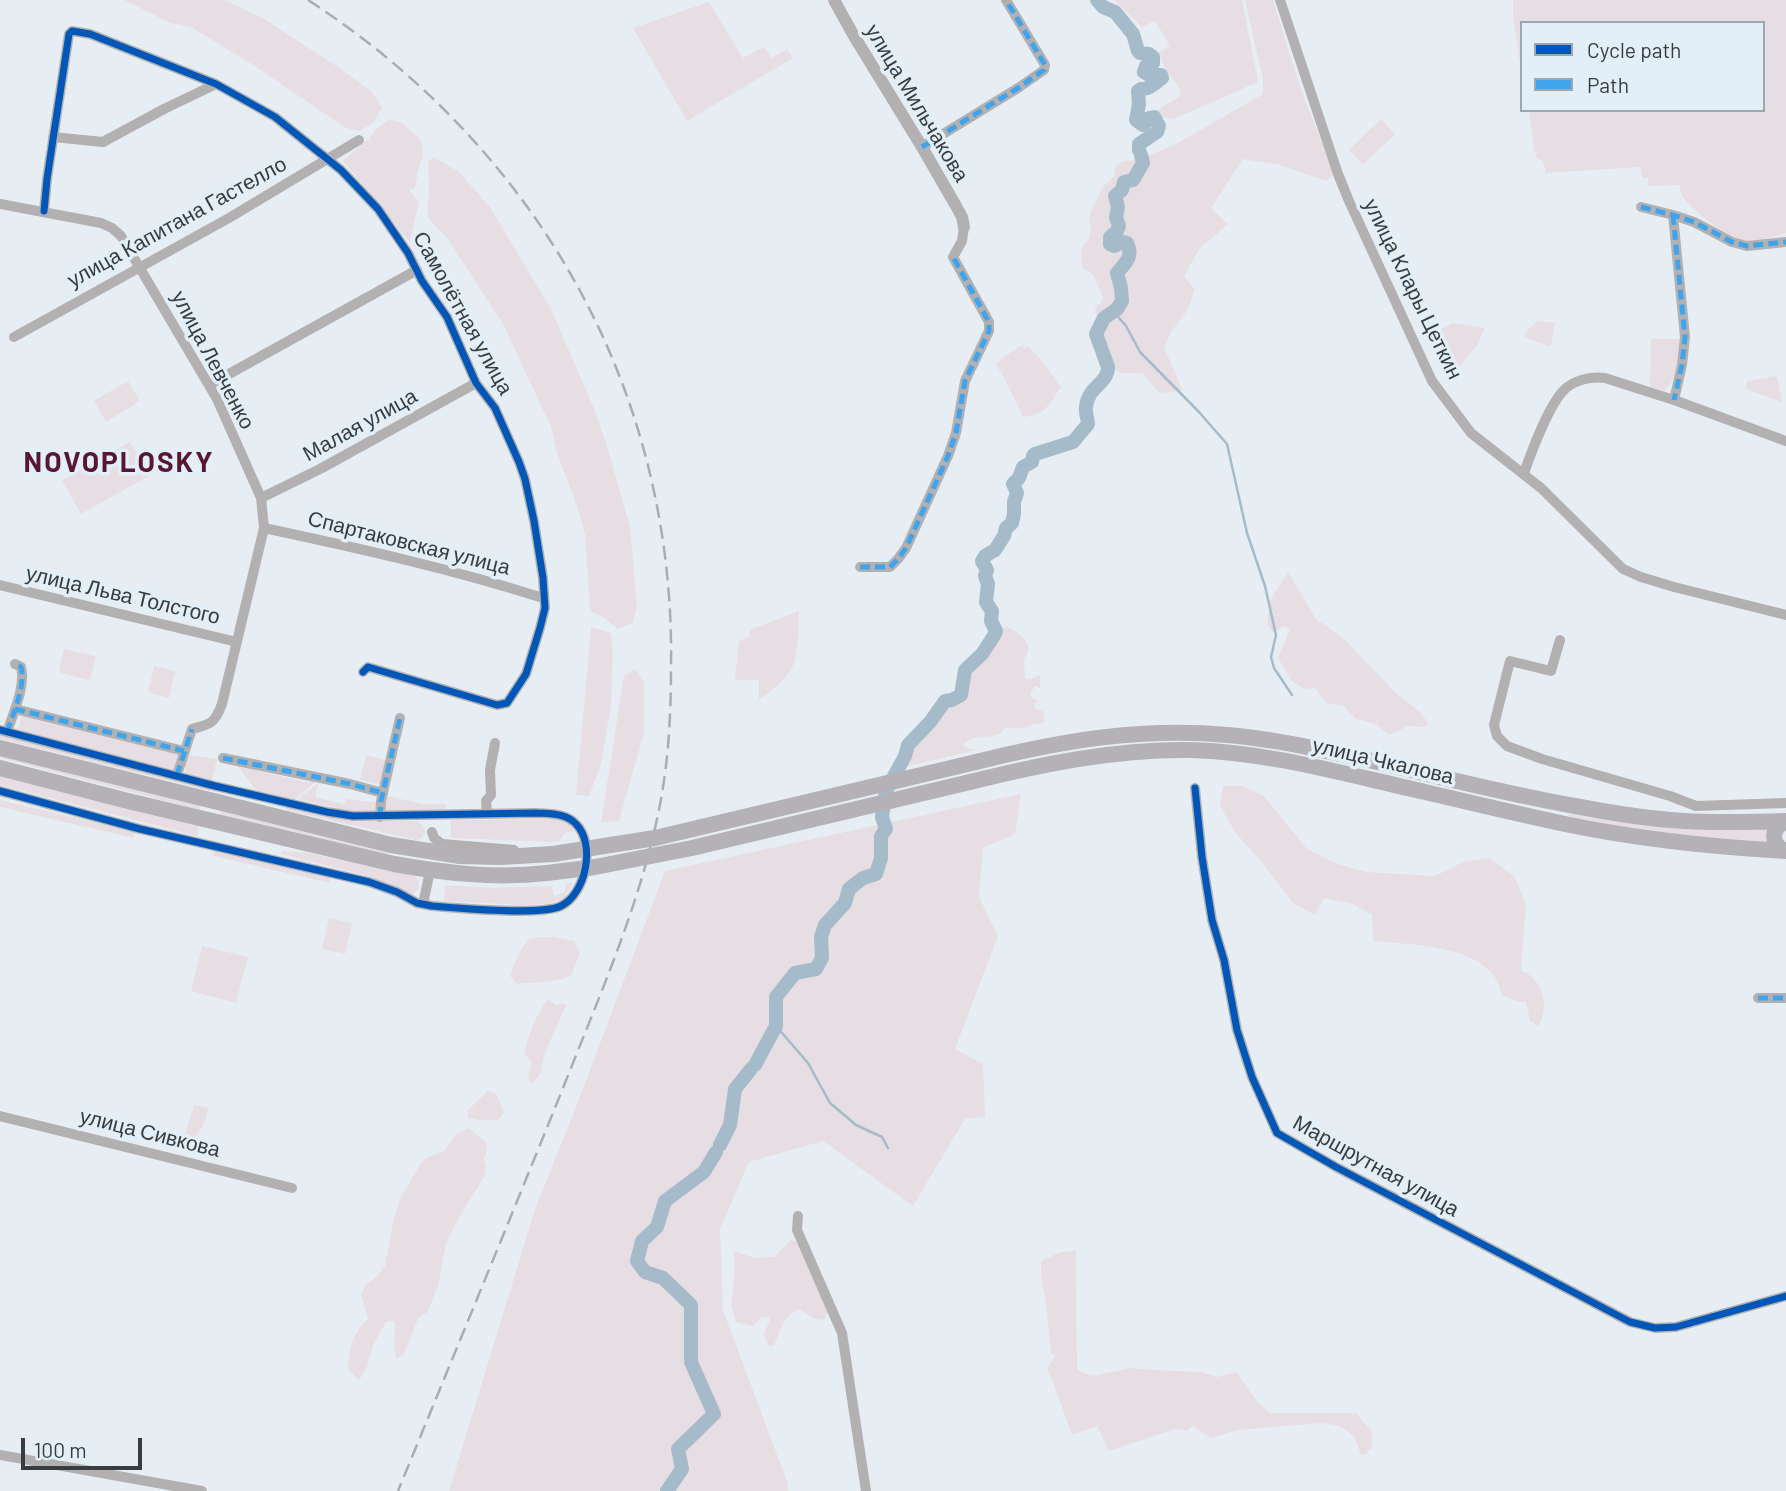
<!DOCTYPE html>
<meta charset="utf-8">
<style>
body{margin:0}
#map{position:relative;width:1786px;height:1491px;overflow:hidden;background:#e7eef3;font-family:Barlow,sans-serif}
canvas{display:block}
.legend{position:absolute;left:1520px;top:21px;width:245px;height:91px;box-sizing:border-box;background:#e2eff8;border:2px solid #9ea7ae;margin:0;padding:9px 12px;list-style:none;font-size:21px;color:#373c40}
.legend li{display:flex;align-items:center;gap:14px;height:35px}
.legend b{width:35px;border:2px solid #9ea7ae}
.scale{position:absolute;left:21px;top:1438px;width:121px;height:32px;box-sizing:border-box;border:4px solid #373c40;border-top:0;padding-left:9px;font-size:21px;line-height:24px;white-space:nowrap;color:#373c40;-webkit-text-stroke:5px #e2eff8;paint-order:stroke}
</style>
<div id="map">
<canvas width="1786" height="1491"></canvas>
<ul class="legend">
<li><b style="height:9px;background:#0057b8"></b>Cycle path</li>
<li><b style="height:9px;background:#3fa4ec"></b>Path</li>
</ul>
<div class="scale">100 m</div>
</div>
<script>
const ctx = document.querySelector('canvas').getContext('2d');
ctx.lineJoin = 'round';
function paint(path, color) {
  ctx.fillStyle = color;
  ctx.fill(path, 'evenodd');
}
function trace(path, color, width, dash) {
  ctx.strokeStyle = color;
  ctx.lineWidth = width;
  ctx.lineCap = dash ? 'butt' : 'round';
  ctx.setLineDash(dash || []);
  ctx.stroke(path);
}
function drawText(font, color, halo, rows, align = 'center') {
  ctx.font = font + ' Barlow,sans-serif';
  ctx.lineWidth = 7;
  ctx.setLineDash([]);
  ctx.textBaseline = 'middle';
  ctx.strokeStyle = halo;
  ctx.fillStyle = color;
  for (const [text, x, y, turn = 0] of rows) {
    ctx.save();
    ctx.translate(x, y);
    ctx.rotate((+turn || 0) * Math.PI / 180);
    ctx.textAlign = isNaN(turn) ? turn : align;
    if (halo) ctx.strokeText(text, 0, 0);
    ctx.fillText(text, 0, 0);
    ctx.restore();
  }
}
const green = new Path2D(`
 M124,0H224L263,18L338,67L372,92L382,107L374,122L360,131L346,128L253,65L191,27L170,23Z
 M1114,0H1242L1258,82L1174,119L1162,117L1158,119L1154,115L1162,107L1179,97L1181,90L1168,73L1158,53L1170,46L1155,21L1142,27Z
 M1245,0H1273L1300,87L1334,174L1326,181L1280,165L1243,159L1211,208L1228,224L1200,248L1184,276L1195,290L1187,311L1171,332L1164,347L1183,391L1159,393L1142,373H1121L1098,358L1101,335L1095,309L1101,302L1103,298L1093,274L1082,268L1081,249L1089,238L1091,229L1089,220L1091,211L1104,185L1114,177L1116,166L1124,161L1138,160L1176,144L1263,94V79Z
 M1513,0H1786V233C1772,236 1757,243 1743,241C1729,238 1688,208 1682,195C1680,192 1680,188 1680,185L1648,186V178H1642L1640,167L1546,173L1543,161L1537,158L1534,150L1529,110H1763V23H1522V77L1513,16Z
 M709,2L743,58L764,47L772,58L787,49L793,58L687,121L633,28Z
 M390,119L404,124L421,140L423,155L418,171L415,188L409,190L419,202L410,242L343,161L367,140L368,141L375,130Z
 M1381,119L1395,134L1363,165L1349,150Z
 M434,157L459,172L490,207L551,309L595,411L608,449L630,527L637,605L633,623L617,629L606,619L590,611L585,534L577,506L557,453L551,427L503,324L447,238L428,218L427,207L429,193L428,162Z
 M1538,321L1555,323L1551,347L1524,337L1528,329Z
 M1452,323L1485,328L1476,347L1460,366L1427,343L1432,335Z
 M1651,339H1680C1678,356 1679,379 1664,391L1650,386Z
 M1024,344L1023,348L1026,349L1027,346L1040,358L1061,387C1048,406 1047,414 1023,417L1003,375L995,364L1000,362L999,360Z
 M1777,376L1782,402L1746,389L1747,381Z
 M128,381L140,401L106,422L94,401Z
 M130,442L149,476L81,514L62,480Z
 M1288,572L1316,619L1344,639L1396,693L1419,711L1429,724L1425,727L1408,726L1389,735L1376,724L1356,719L1344,706L1326,703L1315,688L1304,689L1292,681L1278,658L1290,629L1283,626L1273,633L1267,624L1270,601Z
 M799,611C799,624 798,656 792,668C788,677 768,694 759,700V680H735L739,641L750,637L749,630Z
 M591,627L611,633L613,655L611,705L601,764L589,796L576,795Z
 M1007,627C1020,633 1036,644 1024,659L1025,678L1030,680L1038,675L1040,676V688L1035,686L1030,694L1032,698L1038,701L1035,704V708L1044,712V723L1033,724L1024,728H1005C994,744 975,730 962,746L976,750L900,768L907,756L909,745L934,722L947,703L961,698C965,690 963,683 965,675C968,664 980,661 986,653C990,648 992,644 997,640C998,634 1000,628 1007,627Z
 M64,649L96,656L91,678L88,680L61,673L59,670Z
 M154,666L175,671L169,698L148,692Z
 M635,669L644,681V733L619,821L601,822L624,676Z
 M22,714L180,755L176,769L173,771L18,730Z
 M0,734L211,786L210,791L0,739Z
 M0,753L201,805L200,810L0,758Z
 M189,755L217,759L212,780L186,774L185,764Z
 M366,755L389,761L383,785L360,780Z
 M234,761L259,765L258,771L309,783L311,776L320,778L294,800L256,790Z
 M0,776L199,826L197,836L0,785Z
 M319,782L315,797L344,804L346,799L373,802L377,803L376,813C350,813 324,805 298,799Z
 M1223,786H1243L1264,796L1307,849L1337,864L1366,872L1435,876L1463,862L1489,858L1514,876L1526,904L1521,971C1536,975 1545,992 1544,1008C1544,1014 1541,1020 1539,1026L1530,1021L1526,1002H1519L1502,995C1500,991 1499,984 1497,980C1474,944 1411,945 1373,941L1372,915L1353,904L1324,898L1315,915L1294,904L1264,865L1235,832L1220,806Z
 M1021,794L1015,834L983,848L979,897L998,936L955,1049L983,1064L985,1117L965,1119L913,1206L823,1141L749,1162L720,1229L723,1310L788,1484V1491H449L535,1209L576,1107L665,871Z
 M384,795L422,804H446V810L383,812Z
 M0,800L135,832L134,838L0,807Z
 M286,806L349,821H417L423,826L425,832L422,838L416,840L286,810Z
 M221,811L389,852L388,855L220,815Z
 M1569,814C1638,827 1700,831 1771,829V843L1679,835L1623,827L1568,816Z
 M554,819L569,824L574,831L564,833L560,841L551,842L451,838V820Z
 M215,850L331,877L330,883L213,856Z
 M282,851L308,853L414,876L419,881V889L413,894L406,893L368,876L281,854Z
 M567,883H573L564,898L548,904L523,905L444,901L445,885L494,888L552,886L554,895L555,896L564,892Z
 M329,918L352,923L345,954L322,949Z
 M539,937H553L574,941L580,953L571,976C554,983 535,982 517,984L510,976L517,957L528,939Z
 M202,946L248,957L236,1003L191,991Z
 M548,999L556,1005L563,1003L566,1005L544,1055L541,1073L531,1085L528,1076L532,1062L524,1054C529,1034 535,1016 548,999Z
 M488,1091L496,1094L504,1112L498,1120H478L469,1118L467,1111Z
 M194,1105L209,1108L203,1126L191,1143L183,1141Z
 M469,1128L486,1142L487,1150L484,1159L486,1166L484,1177L460,1216L446,1243L438,1286L428,1311L418,1319L403,1356L396,1358L394,1347L395,1321L386,1322L374,1343L366,1370L359,1380L348,1369C348,1350 353,1332 368,1319L361,1294L365,1286L376,1277L385,1266L393,1222L401,1197L421,1163L428,1157L444,1151L455,1135Z
 M791,1240L798,1242L805,1255L810,1273L829,1311L824,1320L813,1318L800,1309C784,1314 780,1331 774,1346H768L764,1334L771,1317H762L752,1326L736,1322L731,1305L735,1271L734,1251L755,1258L774,1257Z
 M1076,1251L1077,1370L1092,1376L1132,1368L1154,1370L1201,1372L1217,1377L1236,1372L1257,1401L1270,1413H1356L1372,1432V1448L1366,1454L1361,1455L1355,1438L1345,1429L1335,1425L1321,1423L1238,1430L1211,1438L1192,1426L1188,1431L1175,1429L1109,1451L1097,1426L1072,1435L1054,1385L1047,1369L1055,1356L1051,1353L1046,1304L1041,1277V1261L1061,1252Z`);
const stream = new Path2D(`
 M1114,312L1126,326L1140,352L1199,412L1227,444L1247,533L1265,586L1276,635L1271,657L1274,668L1292,695
 M776,1026L808,1063L830,1103L856,1125L882,1137L888,1148`);
const river = new Path2D(`
 M1097,0L1103,7L1115,12L1133,34L1138,51L1140,53L1149,54L1153,57V63L1146,66L1144,72L1149,75H1161L1162,78C1155,83 1149,90 1141,89L1138,91L1139,104L1136,120L1143,125L1149,118L1154,117L1159,126L1157,132L1139,144V150
 M755,1065L776,1026V997L795,973L816,969L822,958L821,937L825,925L845,903L849,889L863,878L876,874L881,858V836L886,829L882,817L886,791L905,756L908,745L930,722L945,701L952,700L961,695L965,670L982,654L995,634L996,631L991,621L992,611L986,602L988,584L985,576L987,570L982,561L985,556L995,550L1004,536L1006,528L1012,523L1014,514V502L1017,493L1013,484L1019,478L1023,467L1032,462L1033,456L1035,454L1073,442L1088,424C1088,419 1085,413 1086,407C1088,386 1108,384 1108,367L1096,334L1104,318L1117,309L1122,301L1121,288L1117,273C1125,263 1134,257 1127,243L1123,242L1114,246L1110,244V237L1117,231L1119,226L1116,217L1118,207L1115,196L1122,190L1124,182L1133,180L1143,163L1141,155
 M720,1145L730,1125L735,1089L751,1069
 M667,1491L682,1469L678,1449L714,1414L691,1362V1305L663,1278L645,1272L637,1261L642,1241L657,1227L665,1201L704,1172L716,1152`);
const minor = new Path2D(`
 M1280,0L1338,174L1349,201L1432,381L1471,433L1541,488L1623,569L1641,577L1674,587L1786,615
 M53,137L103,142L164,109L216,84
 M922,147L1018,88L1044,70L1045,65L1006,0
 M0,204L101,223L112,228L121,236L217,399L261,498L264,528L222,704C215,723 211,724 192,729L177,775
 M1641,207L1673,215L1694,222L1732,242L1747,246L1786,242
 M44,211L47,179L69,34L72,31L90,34L216,84L275,117L341,170L378,209L408,253L422,281L447,317L476,383L495,408L519,462L525,479L534,521L543,578L545,608L540,628L526,674L507,703L497,705L368,667L363,672
 M1673,215L1685,337L1682,365L1674,400
 M14,337L229,218L359,140
 M209,385L417,270
 M1524,473C1531,453 1549,405 1564,390C1574,380 1591,376 1605,378L1674,400L1786,441
 M261,498L320,469L476,383
 M264,528C358,548 452,569 543,598
 M860,567H890L898,559L906,548L948,456L956,433L965,381L989,331V322L953,257L962,241L964,227
 M0,585L237,642
 M1560,640L1551,671L1510,661L1494,725L1497,736L1507,746L1542,759L1670,796L1696,806L1786,803
 M15,709L184,751
 M0,730L215,786L327,812L353,816L536,813C550,814 566,813 576,824C596,844 586,894 561,906C541,916 458,908 432,906L417,903L397,892L369,882L140,829L0,791
 M7,732C13,714 26,686 21,667L15,664
 M223,758L350,784L383,793
 M1195,788L1202,857L1212,920L1224,960L1237,1030L1252,1077L1277,1133L1336,1167L1630,1322L1655,1328L1676,1327L1786,1296
 M487,814L486,801L491,795L490,770L495,743
 M380,817L381,801L400,718
 M432,832L434,838L442,844L514,850
 M423,904L430,871
 M1758,998H1786
 M0,1116L292,1188
 M798,1216L797,1230L842,1333L866,1491
 M0,1455L202,1491`);
const tertiary = new Path2D(`
 M834,0L854,36L922,147L956,206L962,217L964,227`);
const primary = new Path2D(`
 M0,748L391,845L460,856L501,857L553,854
 M976,762C1060,741 1140,727 1228,735C1275,739 1322,750 1368,760C1437,776 1506,794 1575,806C1611,813 1648,819 1685,821C1719,823 1752,822 1786,821
 M0,768L128,801L394,864C445,873 495,879 547,873
 M970,782C1043,764 1115,749 1190,750C1270,752 1348,775 1425,792C1472,803 1518,814 1565,824C1637,839 1712,847 1786,851
 M1784,851C1770,842 1771,828 1786,821`);
const rail = new Path2D(`
 M308,0C538,149 676,392 671,669C671,719 668,770 657,819C637,912 598,999 563,1088C509,1222 453,1357 398,1491`);
const primaryBridge = new Path2D(`
 M553,854L655,838L976,762
 M547,873L595,867L692,848L970,782`);
const quiet = new Path2D(`
 M922,147L1018,88L1044,70L1045,65L1006,0
 M1641,207L1673,215L1694,222L1732,242L1747,246L1786,242
 M1673,215L1685,337L1682,365L1674,400
 M860,567H890L898,559L906,548L948,456L956,433L965,381L989,331V322L953,257
 M15,709L184,751
 M7,732C13,714 26,686 21,667L15,664
 M223,758L350,784L383,793
 M177,775L192,729
 M380,817L381,801L400,718
 M1758,998H1786`);
const cycleway = new Path2D(`
 M44,211L47,179L69,34L72,31L90,34L216,84L275,117L341,170L378,209L408,253L422,281L447,317L476,383L495,408L519,462L525,479L534,521L543,578L545,608L540,628L526,674L507,703L497,705L368,667L363,672
 M0,730L215,786L327,812L353,816L536,813C550,814 566,813 576,824C596,844 586,894 561,906C541,916 458,908 432,906L417,903L397,892L369,882L140,829L0,791
 M1195,788L1202,857L1212,920L1224,960L1237,1030L1252,1077L1277,1133L1336,1167L1630,1322L1655,1328L1676,1327L1786,1296`);
const streetNames = [
 ["улица Мильчакова",917,103,59],
 ["улица Капитана Гастелло",177,222,-29],
 ["улица Клары Цеткин",1413,289,64],
 ["Самолётная улица",463,313,61],
 ["улица Левченко",213,360,62],
 ["Малая улица",360,425,-29],
 ["Спартаковская улица",409,543,14],
 ["улица Льва Толстого",123,595,13],
 ["улица Чкалова",1383,761,13],
 ["улица Сивкова",150,1133,14],
 ["Маршрутная улица",1376,1166,29]
];
const districtNames = [
 ["NOVOPLOSKY",119,463]
];
paint(green, '#e6dee3');
trace(stream, '#a5bbca', 2.5);
trace(river, '#a5bbca', 14);
trace(minor, '#b3b0b2', 10);
trace(tertiary, '#b3b0b2', 12);
trace(primary, '#b4b2b6', 16);
trace(rail, '#abacae', 2.5, [14, 7]);
trace(primaryBridge, '#b4b2b6', 16);
trace(quiet, '#3fa4ec', 5, [10, 5]);
trace(cycleway, '#0057b8', 7);
drawText('21px', '#373c40', '#e2eff8', streetNames);
ctx.letterSpacing = '2px';
drawText('bold 28px', '#581630', '#e2eff8', districtNames);
ctx.letterSpacing = '0px';
</script>
